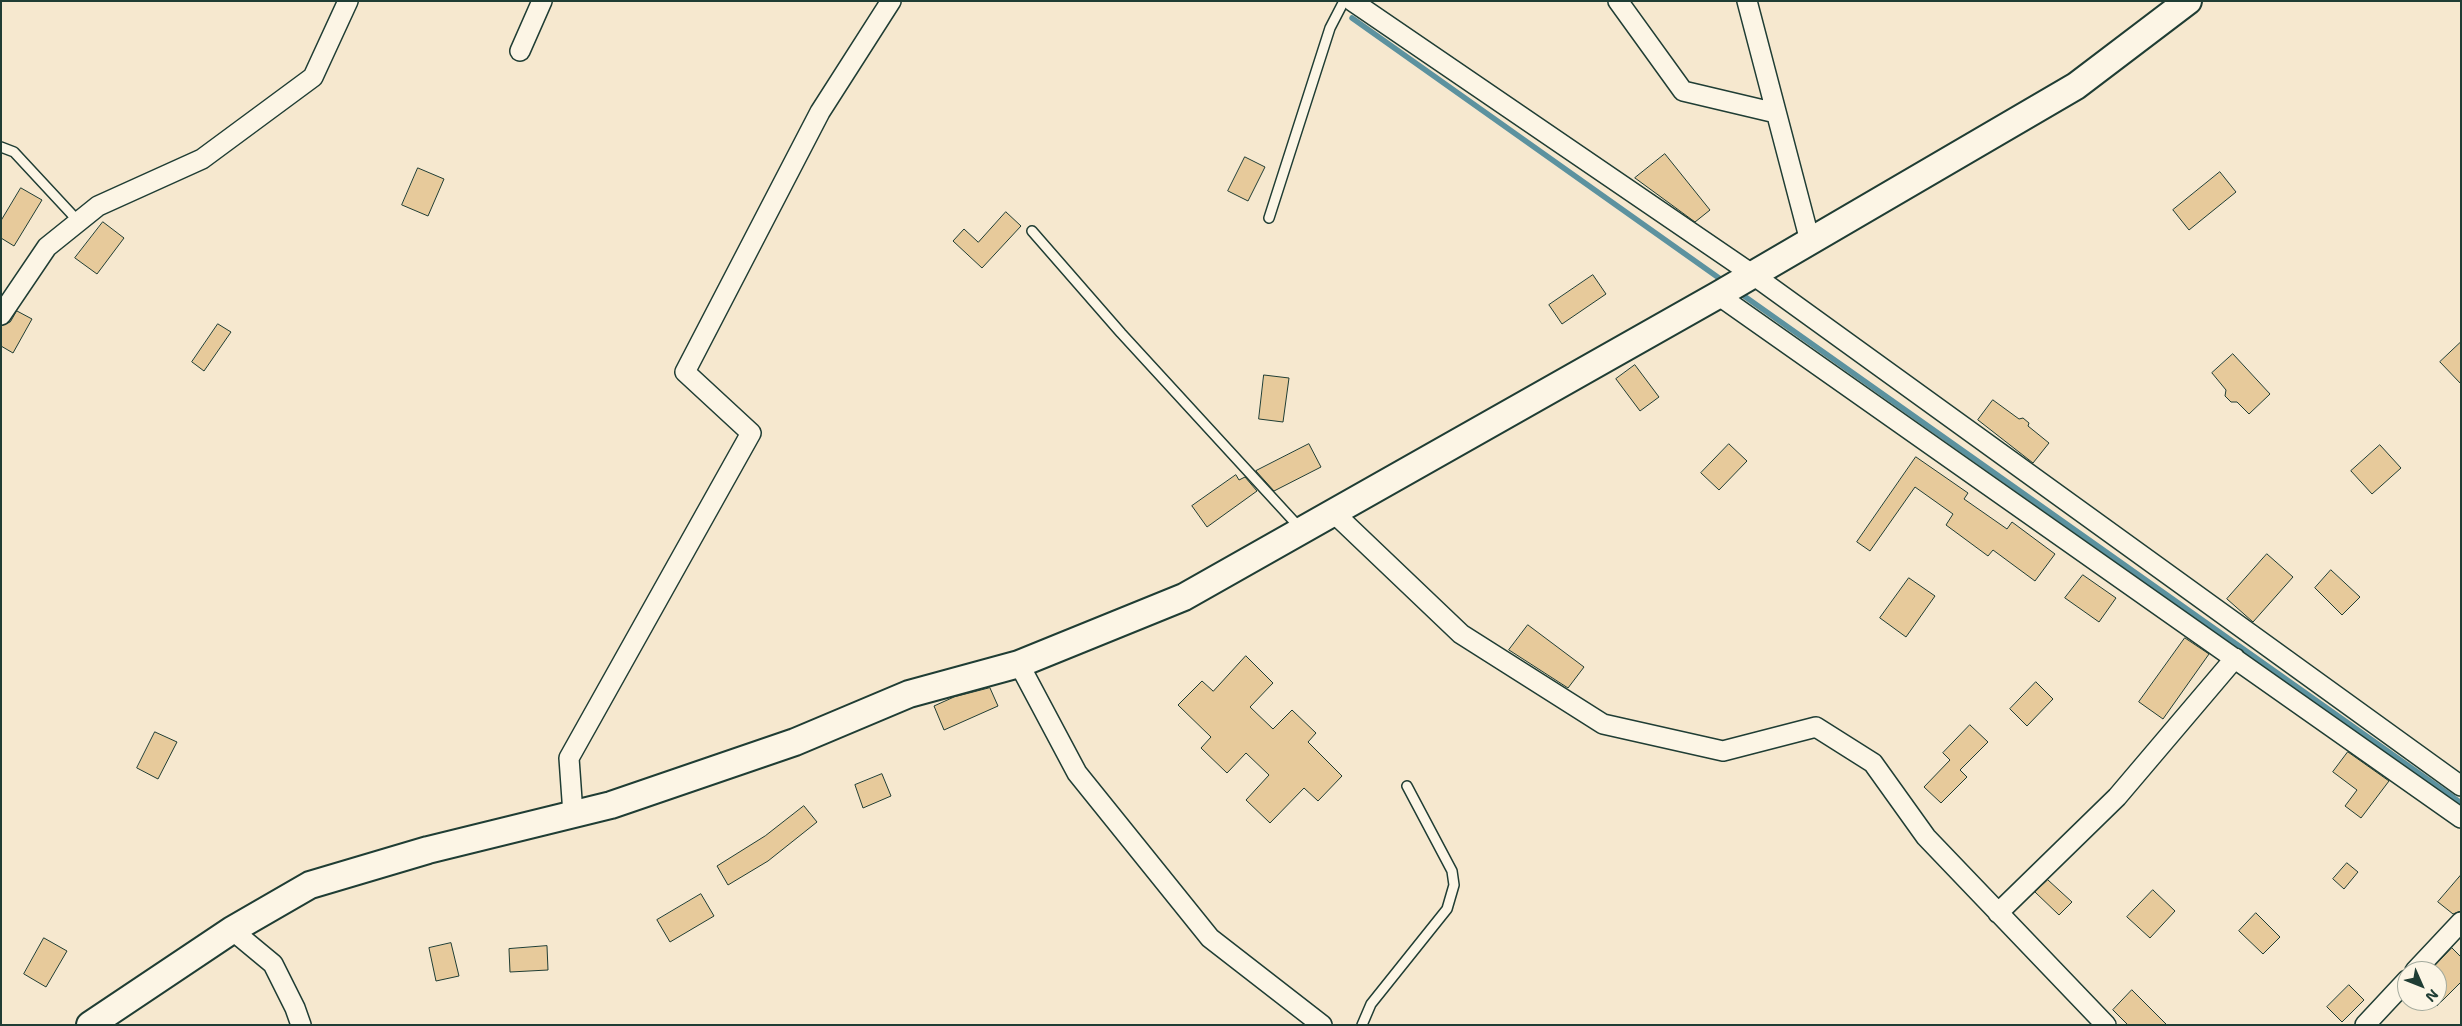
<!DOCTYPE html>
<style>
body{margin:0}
#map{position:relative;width:2462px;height:1026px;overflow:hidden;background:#f6e8cf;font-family:"Shantell Sans",sans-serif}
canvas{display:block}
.frame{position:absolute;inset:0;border:2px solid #1f3d34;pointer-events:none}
.north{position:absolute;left:2397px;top:961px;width:50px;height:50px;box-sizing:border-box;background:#fcf5e5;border:1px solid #a4ab9e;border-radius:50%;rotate:134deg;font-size:14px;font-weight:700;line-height:20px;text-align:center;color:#1f3d34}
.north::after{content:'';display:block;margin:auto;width:18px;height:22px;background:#1f3d34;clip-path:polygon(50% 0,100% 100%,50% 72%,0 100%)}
</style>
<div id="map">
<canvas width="2462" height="1026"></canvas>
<div class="frame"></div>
<div class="north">N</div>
</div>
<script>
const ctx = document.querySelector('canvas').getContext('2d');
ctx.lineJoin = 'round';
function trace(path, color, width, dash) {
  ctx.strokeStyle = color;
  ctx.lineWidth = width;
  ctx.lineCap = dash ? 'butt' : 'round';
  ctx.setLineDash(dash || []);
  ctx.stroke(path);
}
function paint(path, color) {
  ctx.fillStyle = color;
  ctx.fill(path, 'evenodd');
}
const stream = new Path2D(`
 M1352,18L1726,283
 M1737,291L2461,803`);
const building = new Path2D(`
 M1665,154L1710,210L1695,222L1635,178Z
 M1245,157L1265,167L1248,201L1228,191Z
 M418,168L444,179L428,216L402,205Z
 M2220,172L2236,192L2189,230L2173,210Z
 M21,188L42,200L14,246L1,238V221Z
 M1006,212L1021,226L982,268L953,241L964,229L978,242Z
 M103,222L124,238L97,274L75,258Z
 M1593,275L1606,294L1562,324L1549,305Z
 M17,311L32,319L13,353L1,346V326L10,322Z
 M218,324L231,332L204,371L192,362Z
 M2461,342V384L2440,362Z
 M2233,354L2270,394L2249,414L2237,402H2231L2225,396L2226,390L2212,373Z
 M1635,365L1659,397L1640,411L1616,379Z
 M1264,375L1289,378L1283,422L1259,419Z
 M1993,400L2019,419L2023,418L2029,423L2028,426L2049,443L2033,463L1978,420Z
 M1309,444L1321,467L1274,491L1256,471Z
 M1729,444L1747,461L1719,490L1701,473Z
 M2380,445L2401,468L2372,494L2351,471Z
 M1916,457L1968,493L1964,499L2007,529L2012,522L2055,554L2035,581L1993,550L1988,556L1946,525L1953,514L1915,487L1870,551L1857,542Z
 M1236,475L1239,480L1245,477L1257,491L1207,527L1192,506Z
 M2267,554L2293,577L2253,622L2227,599Z
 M2331,570L2360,597L2342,615L2315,588Z
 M2083,575L2116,598L2099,622L2065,598Z
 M1909,578L1935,596L1906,637L1880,618Z
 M1528,625L1584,667L1568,688L1509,650Z
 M2185,638L2209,654L2163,719L2139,702Z
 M1246,656L1273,683L1250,707L1273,729L1292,710L1316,733L1308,742L1342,776L1318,801L1304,788L1270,823L1246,800L1269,775L1246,753L1227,773L1201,748L1211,737L1178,705L1202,681L1213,691Z
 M2036,682L2053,699L2027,726L2010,709Z
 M990,688L998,706L944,730L934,706L954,697Z
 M1970,725L1988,742L1960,770L1967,777L1941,803L1924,787L1950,760L1943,753Z
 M155,732L177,742L158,779L137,768Z
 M2348,752L2389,781L2361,818L2345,806L2357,790L2333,772Z
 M882,774L891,796L863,808L855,785Z
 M804,806L817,822L768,861L728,885L717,866L765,836Z
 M2347,863L2358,872L2344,889L2333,879Z
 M2461,875V911L2453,914L2438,902Z
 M2048,880L2072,902L2059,915L2035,892Z
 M2153,890L2175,911L2150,938L2127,917Z
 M701,894L714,916L670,942L657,920Z
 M2256,913L2280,937L2263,954L2239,931Z
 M44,938L67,951L46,987L24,974Z
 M451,943L459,976L436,981L429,948Z
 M547,946L548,970L510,972L509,949Z
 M2452,948L2461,957V982L2437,1006V971H2430Z
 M2349,985L2364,1000L2342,1022L2327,1007Z
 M2132,990L2167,1025H2128L2113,1010Z`);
const lane = new Path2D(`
 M1,147L14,152L79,222
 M1269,218L1330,28L1344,1
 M1032,231L1121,333L1300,528
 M1362,1025L1371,1004L1447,909L1454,885L1452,871L1407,786`);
const street = new Path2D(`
 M1352,1L1752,274L2461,786
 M1618,1L1683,91L1776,113
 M1747,1L1810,241
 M520,51L542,1
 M1718,295L2461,818
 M1,315L47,247L98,206L202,159L313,77L348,1
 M1333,512L1461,634L1603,724L1723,751L1816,727L1873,763L1926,837L2106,1025
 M1019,664L1077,773L1210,938L1322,1025
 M573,814L569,758L751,433L685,372L820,112L891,1
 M1998,913L2117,797L2235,658
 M232,930L273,964L295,1008L301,1025
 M2415,971L2461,922
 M2365,1025L2407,980`);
const secondary = new Path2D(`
 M90,1025L232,930L310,885L428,850L611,805L795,742L909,694L1019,664L1184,597L1718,295L2076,86L2188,1`);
trace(stream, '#5c929f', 5.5);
paint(building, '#e7ca9b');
trace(building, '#1f3d34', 1);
trace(lane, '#1f3d34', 12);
trace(street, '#1f3d34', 22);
trace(secondary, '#1f3d34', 30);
trace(lane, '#fcf5e5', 9);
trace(street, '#fcf5e5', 19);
trace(secondary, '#fcf5e5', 26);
</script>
